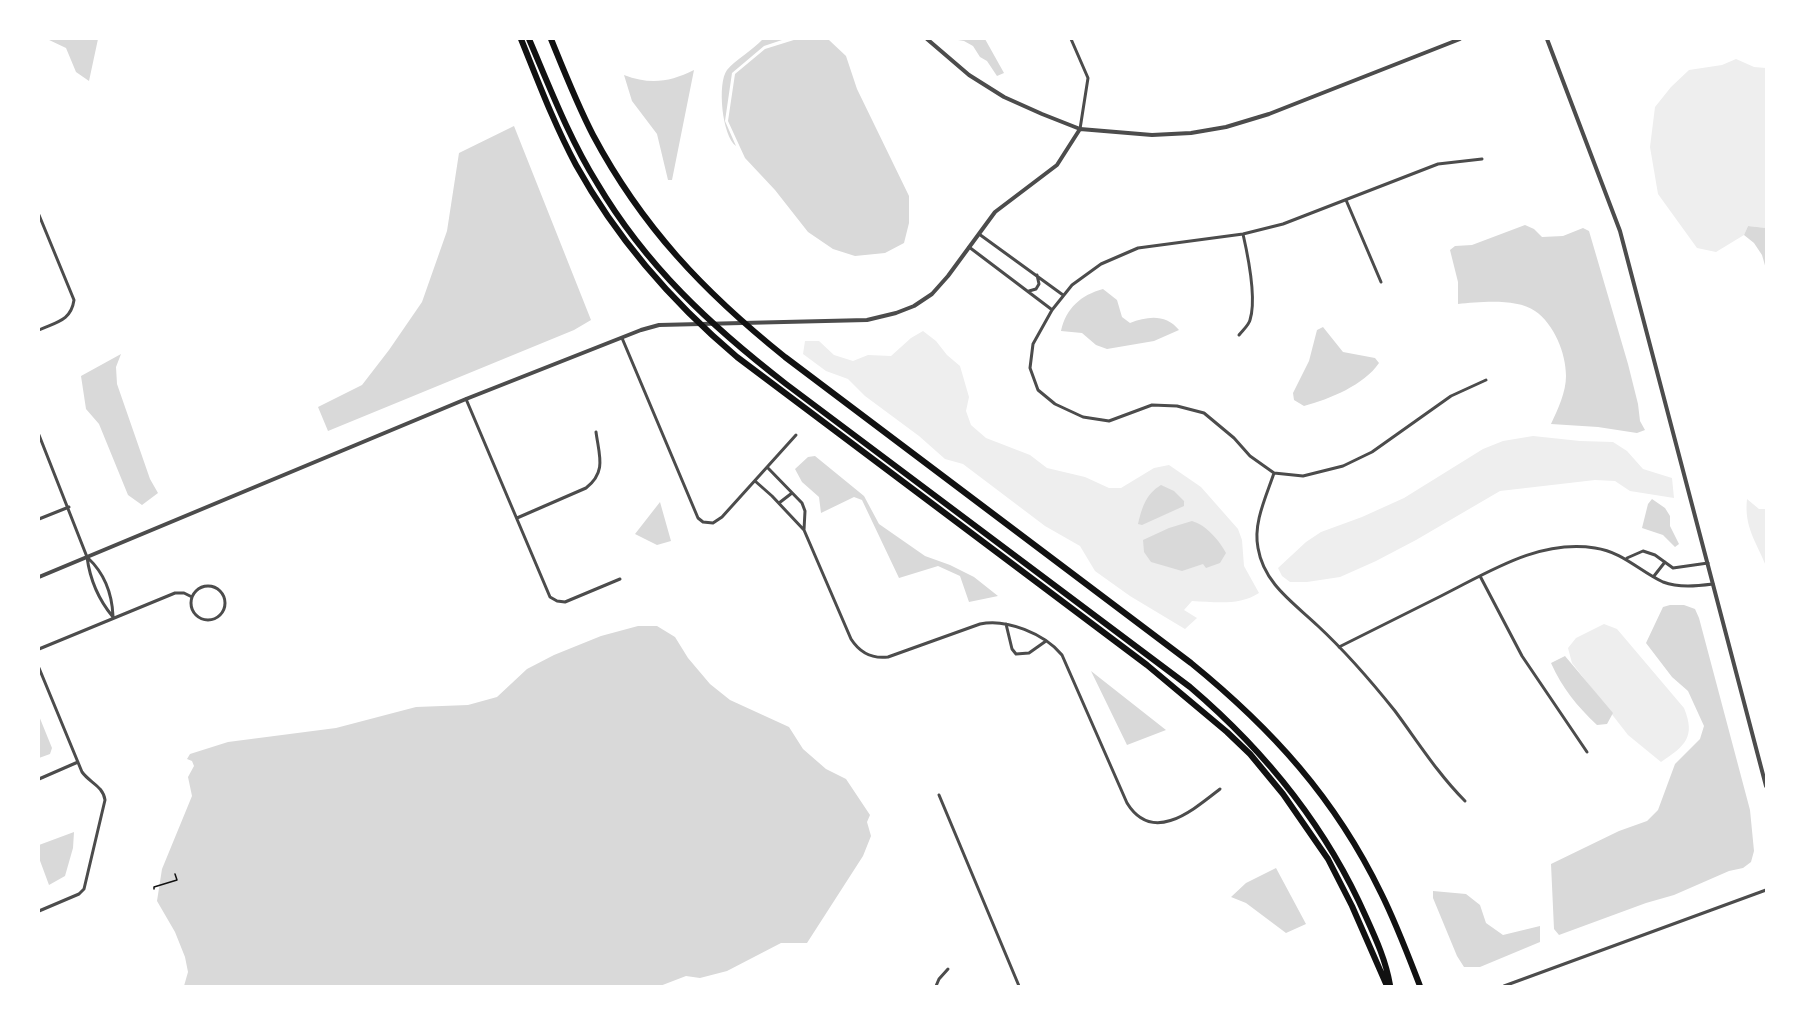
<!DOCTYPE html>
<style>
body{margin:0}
#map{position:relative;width:1805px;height:1025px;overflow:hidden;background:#fff;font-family:"IBM Plex Sans",sans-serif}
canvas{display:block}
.frame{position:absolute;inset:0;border:40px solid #fff;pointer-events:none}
</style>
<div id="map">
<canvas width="1805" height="1025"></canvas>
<div class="frame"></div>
</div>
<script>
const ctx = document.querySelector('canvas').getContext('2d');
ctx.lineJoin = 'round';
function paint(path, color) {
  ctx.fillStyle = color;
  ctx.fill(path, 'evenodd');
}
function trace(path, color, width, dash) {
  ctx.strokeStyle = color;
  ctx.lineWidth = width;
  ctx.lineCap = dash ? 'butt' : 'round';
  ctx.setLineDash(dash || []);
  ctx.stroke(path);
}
const green = new Path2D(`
 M1736,59L1754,67L1766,68V228L1748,226L1744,235L1716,252L1697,248L1658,194L1650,147L1655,107L1671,87L1689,70L1722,65Z
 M923,331L936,341L947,355L960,366L969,397L966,411L971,425L986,438L1030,455L1047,468L1085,477L1109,488H1121L1154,468L1169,465L1201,487L1238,529L1242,540L1244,566L1259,593C1239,606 1215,602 1192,601L1184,610L1197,618L1185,629L1130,596L1095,571L1080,546L1045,526L963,464L945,459L919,436L865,396L848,379L826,371L803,354L805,341H819L834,355L853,361L868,355L891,356L911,338Z
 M1533,436L1580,441L1613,442L1627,451L1643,469L1672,478L1674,498L1630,491L1615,481L1595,480L1500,491L1416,540L1376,561L1340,577L1307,582H1290L1282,576L1278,568L1306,542L1321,532L1362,517L1404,498L1483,449L1503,441Z
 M1747,499L1759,509H1766V566C1756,541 1744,527 1747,499Z
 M1604,624L1617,629L1684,708C1696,737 1685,746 1661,762L1628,735L1572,663L1568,648L1576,638Z`);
const water = new Path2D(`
 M47,39H98L89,81L76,72L66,48Z
 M763,39H785L764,46L732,73L725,121L736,146C722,136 717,83 727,70C735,60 753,50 763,39Z
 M797,39L829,40L846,56L857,89L909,196V223L904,243L885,253L855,256L833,249L808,232L775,190L745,158L728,121L735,74L765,49Z
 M952,39H985L1004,73L997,76L987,61L980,57L973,46L964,41Z
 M694,70L672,180H668L657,134L632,101L624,75C650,85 670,82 694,70Z
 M514,126L591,320L574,330L328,431L318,407L362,385L389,350L422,302L447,231L459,153Z
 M1525,225L1534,229L1542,237L1563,236L1583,228L1589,231L1628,364L1638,404L1640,421L1645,430L1637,433L1598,427L1551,424C1558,409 1566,392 1566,376C1566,353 1554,324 1535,311C1516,298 1480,302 1458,304V282L1450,250L1455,246L1472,245Z
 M1748,226L1766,228V269L1762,255L1754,243L1744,235Z
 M1103,289L1117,300L1122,317L1130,323C1148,316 1166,314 1179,330L1154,341L1107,349L1096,345L1082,333L1061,331C1066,308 1081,295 1103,289Z
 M1323,327L1343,352L1375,358L1379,363C1364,385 1330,399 1304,406L1294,400L1293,393L1309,361L1317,330Z
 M121,354L116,367L117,384L150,479L158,493L142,505L128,495L99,424L86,409L81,376Z
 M815,456L864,496L879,524L925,556L950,565L974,577L998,596L969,602L960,576L938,566L899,578L862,500L854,497L821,513L819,497L802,482L795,469L808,457Z
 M1161,485L1174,491L1186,503L1184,501V506L1142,525L1138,524C1142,507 1146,494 1161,485Z
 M1652,499L1665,508L1670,516V526L1679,544L1675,547L1663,535L1642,528L1648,504Z
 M660,502L671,541L657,545L635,534Z
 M1192,521C1206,525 1219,540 1226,553L1220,563L1206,568L1203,564L1182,571L1151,562L1144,552L1143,540L1169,528Z
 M1670,605H1684L1695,609L1699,618L1750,810L1754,851L1751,862L1743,868L1729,871L1674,895L1646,903L1559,935L1554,929L1551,864L1619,831L1647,821L1658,810L1675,764L1700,739L1704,726L1688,691L1672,677L1646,643L1663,607Z
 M638,626H657L675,637L688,658L710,684L730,700L789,727L803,749L826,769L846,779L870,815L867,822L871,836L863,856L807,943H781L727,971L700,978L686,976L660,986H184L188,972L185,957L175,932L157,901L162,869L192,796L188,777L194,766L192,761L187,759L190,754L228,742L336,728L416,707L468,705L497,697L527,669L554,655L601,636Z
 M1565,656L1613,713L1607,724L1597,725C1577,706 1562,688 1551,663Z
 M1091,671L1166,730L1127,745Z
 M39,716L52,748L50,754L39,758Z
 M74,832L73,848L65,876L49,885L39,858V845Z
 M1276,868L1306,924L1286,933L1246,903L1231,897L1246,883Z
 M1433,891L1466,894L1480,905L1486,923L1503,935L1540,926V942L1480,967H1464L1457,956L1433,898Z`);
const path = new Path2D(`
 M154,889V887L177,880L175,874`);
const minor = new Path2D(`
 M1071,39L1088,78L1080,129
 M1482,159L1438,164L1283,224L1243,234L1138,248L1101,264L1072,285L1052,310L1033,344L1030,368L1038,390L1055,404L1083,417L1109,421L1152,405L1177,406L1204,413L1234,438L1250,456L1274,473L1303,476L1343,466L1372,452L1451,396L1486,380
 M1346,200L1381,282
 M39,215L74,300C71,321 56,322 39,330
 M979,234L1063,295
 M969,247L1051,309
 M1029,291L1036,289L1039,284L1037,275
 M1239,335C1242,331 1249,325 1250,320C1257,298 1248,256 1243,234
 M622,338L698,518L703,522L713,523L722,517L796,435
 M466,399L550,597L557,601L565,602L620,579
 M39,435L87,557C90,580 98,599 113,617
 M1274,473C1266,497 1253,523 1258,548C1264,584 1294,603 1318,626C1346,652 1371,681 1395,711C1418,742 1438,774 1465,801
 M755,481L772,496L804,530L805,511L802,503L767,467
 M779,503L792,493
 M517,518L586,488C607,472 599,455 596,432
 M39,519L69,507
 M804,530L851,639C860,653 872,659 888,657L980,624C1006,618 1045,634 1062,655L1127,803C1153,845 1193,810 1220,789
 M88,558C105,574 112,593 113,616
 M1627,558L1643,551L1655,555L1673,568L1708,563
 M1480,576L1522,656L1587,752
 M1654,576L1665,562
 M191 603a17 17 0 1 1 34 0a17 17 0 1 1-34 0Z
 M1006,624L1012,649L1016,654L1029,653L1046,641
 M1339,647C1373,630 1407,613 1441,596C1489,572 1539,539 1595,548C1623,552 1639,571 1663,582C1679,588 1697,586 1713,584
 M39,649L175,593H184L192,597
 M39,668L82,772C90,783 103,786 105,800L84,889L79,894L39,911
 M39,779L78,762
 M939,795L1019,986
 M936,986L939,979L948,969
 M1504,986L1766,890`);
const tertiary = new Path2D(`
 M927,39L969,75L1004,97L1042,114L1080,129L1152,135L1191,133L1226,127L1269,114L1460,39
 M1547,39L1620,231L1766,786
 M39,577L466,399L641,330L659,325L867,320L896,313L914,306L932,294L948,276L995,212L1057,165L1080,129`);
const motorway = new Path2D(`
 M521,39C538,81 554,124 576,165C617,239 672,302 737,357L1147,665L1227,732L1250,754L1283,794L1328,859L1352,906L1387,986
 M529,39C550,88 569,138 597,183C646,266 711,326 786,384L1190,687C1265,751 1326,826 1366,917C1376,939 1386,961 1390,985
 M551,39C564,71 577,104 593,135C642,227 704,292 785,357L1191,663C1272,729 1335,798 1381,893C1396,923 1408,955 1420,986`);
paint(green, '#eee');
paint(water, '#d9d9d9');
trace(path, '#111', 1.5);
trace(minor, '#4c4c4c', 3);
trace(tertiary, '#4c4c4c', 4);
trace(motorway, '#111', 6);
</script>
